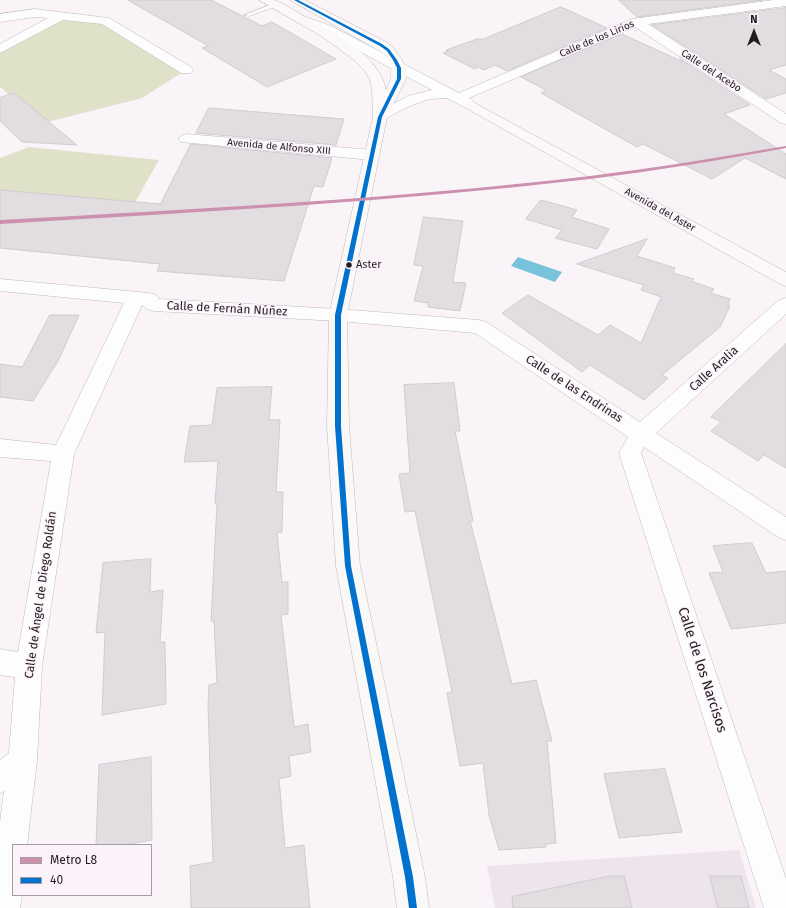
<!DOCTYPE html>
<meta charset="utf-8">
<style>
body{margin:0}
#map{position:relative;width:786px;height:908px;overflow:hidden;background:#faf4f9;font-family:"Fira Sans",sans-serif}
canvas{display:block}
.legend{position:absolute;left:12px;top:844px;width:140px;height:52px;box-sizing:border-box;background:#fcf2fa;border:1px solid #a49ca2;margin:0;padding:5px 7px;list-style:none;font-size:12px;color:#201c1f}
.legend li{display:flex;align-items:center;gap:8px;height:20px}
.legend b{width:20px;border:1px solid #a49ca2}
.north{position:absolute;left:734px;top:12px;width:40px;height:40px;-webkit-text-stroke:3px #fcf2fa;paint-order:stroke;rotate:0deg;font-size:11px;font-weight:700;line-height:16px;text-align:center;color:#201c1f}
.north::after{content:'';display:block;margin:auto;width:14px;height:18px;background:#201c1f;clip-path:polygon(50% 0,100% 100%,50% 72%,0 100%)}
</style>
<div id="map">
<canvas width="786" height="908"></canvas>
<ul class="legend">
<li><b style="height:5px;background:#cd91b0"></b>Metro L8</li>
<li><b style="height:5px;background:#0072ce"></b>40</li>
</ul>
<div class="north">N</div>
</div>
<script>
const ctx = document.querySelector('canvas').getContext('2d');
ctx.lineJoin = 'round';
function paint(path, color) {
  ctx.fillStyle = color;
  ctx.fill(path, 'evenodd');
}
function trace(path, color, width, dash) {
  ctx.strokeStyle = color;
  ctx.lineWidth = width;
  ctx.lineCap = dash ? 'butt' : 'round';
  ctx.setLineDash(dash || []);
  ctx.stroke(path);
}
function drawText(font, color, halo, rows, align = 'center') {
  ctx.font = font + ' "Fira Sans",sans-serif';
  ctx.lineWidth = 3;
  ctx.setLineDash([]);
  ctx.textBaseline = 'middle';
  ctx.strokeStyle = halo;
  ctx.fillStyle = color;
  for (const [text, x, y, turn = 0] of rows) {
    ctx.save();
    ctx.translate(x, y);
    ctx.rotate((+turn || 0) * Math.PI / 180);
    ctx.textAlign = isNaN(turn) ? turn : align;
    if (halo) ctx.strokeText(text, 0, 0);
    ctx.fillText(text, 0, 0);
    ctx.restore();
  }
}
const built = new Path2D(`
 M739,850L756,908H495L487,866Z`);
const green = new Path2D(`
 M61,16L105,21L186,70L142,98L44,123L0,87V49Z
 M29,147L159,160L135,202L0,190V158Z`);
const water = new Path2D(`
 M518,257L562,272L555,282L511,266Z`);
const building = new Path2D(`
 M128,0H211L262,26L272,22L336,59L267,87L202,48L208,46Z
 M619,0H763L637,17Z
 M561,7L607,28L507,71L495,65L484,70L478,67L475,69L443,53L449,51L446,50L477,39H483Z
 M786,8V65L769,70L786,79V93L766,99L652,25Z
 M622,34L683,62L679,58L750,105L724,114L786,154V179L745,158L712,179L643,144L637,147L541,93L546,90L521,77Z
 M14,93L77,145L22,142L0,121V98Z
 M209,108L344,119L336,145L196,133Z
 M191,144L332,158L323,187L314,186L284,281L157,271L160,264L0,248V190L160,204Z
 M541,200L577,210L572,217L609,229L597,249L555,238L562,230L526,219Z
 M424,217L463,221L453,282L466,283L460,311L428,307V303L414,301L423,266L414,265Z
 M647,239L637,256L675,268L673,273L694,279L691,281L714,289L711,293L730,299L728,305L730,306L720,327L662,375L668,378L644,400L590,365L582,372L502,313L528,295L598,335L610,325L641,343L661,297L641,290L644,285L577,264Z
 M50,315H79L58,361L33,401L0,397V364L22,367Z
 M786,344V468L764,455L758,461L711,431L721,422L711,417Z
 M454,383L460,431H455L473,521H470L512,684L536,680L552,741H547L556,843L546,844V847L499,850L489,815L483,763L460,766L447,693L452,692L415,511L405,512L399,474L410,473L404,385Z
 M272,387L269,420H280L276,492H283L282,532L277,533L282,582H288V614L281,615L294,727L308,724L311,752L289,756L291,776L279,779L285,848L304,845L310,908H191L190,866L213,862L208,705L209,685L217,683L214,621H211L217,504H215L218,461L184,462L190,426L212,425L217,388Z
 M752,543L766,573L786,571V623L731,629L709,573L723,572L713,546Z
 M151,559L150,592L163,590L160,642H165L166,704L102,715L105,632L96,633L103,563Z
 M151,757L152,840L124,845H96L99,765Z
 M665,769L682,832L619,838L604,774Z
 M610,876H624L632,908H513L512,897Z
 M710,876H741L749,908H718Z`);
const lane = new Path2D(`
 M275,3L278,5L277,6L249,16L244,15Z`);
const street = new Path2D(`
 M774,0H786V6L648,24L786,114V124L781,123L635,27L469,98L478,105L476,108H466L447,98L429,99L410,106L380,121L375,120L373,117L375,114L408,96L432,90L323,32L296,22L294,19L300,15L331,26L459,93L632,19Z
 M35,9L109,18L191,67L193,70L191,73H181L102,24L63,20L0,53V44L48,18L35,17L0,22V14Z
 M186,134L372,150L377,152L380,155L377,158L372,160L181,142L178,139L181,136Z
 M0,279L149,293L156,295L159,299L338,309L479,320L486,322L640,422L779,300L786,298V314L656,433L786,517V540L778,537L644,447L641,453L786,879V908H764L619,453L628,437L475,333L338,321L154,311L147,309L142,305L74,454L42,666L37,760L27,845H13V895H22L20,908H0V822L4,791L0,793V760L9,753L15,677L0,675V649L18,652L51,461L0,457V439L56,445L124,303L0,291Z`);
const secondary = new Path2D(`
 M259,0C264,0 270,0 274,0C283,3 293,10 302,15C330,30 380,55 386,90C394,75 393,67 383,53L290,0H305L386,42L393,47L402,60L406,68V79L387,117L347,315L349,426L360,566L425,877L429,908H397L393,877L336,566L327,426L329,315L373,117L372,89L370,80L365,71L354,60L323,37Z
 M471,101L786,272V286L780,284L466,108L464,105L466,102Z`);
const bus1 = new Path2D(`
 M294,0H298L382,44L389,49L397,60L401,68V79L382,117L341,315V426L351,566L413,877L417,908H409L405,877L345,566L335,426V315L378,117L397,79V68L393,60L387,51L380,46Z`);
const metro1 = new Path2D(`
 M786,146V148C721,160 655,171 590,179C394,202 197,212 0,224V220C197,209 394,199 590,176C655,168 721,157 786,146Z`);
const markers = [
 [349,265,3.5,"#201c1f"]
];
const farStreetnames = [
 ["Calle de los Lirios",597,39,-23],
 ["Calle del Acebo",711,71,33],
 ["Avenida de Alfonso XIII",279,147,5],
 ["Avenida del Aster",660,210,29]
];
const busNames = [
 ["Aster",356,265]
];
const streetNames = [
 ["Calle de Fernán Núñez",227,309,3],
 ["Calle Aralia",714,369,-42],
 ["Calle de las Endrinas",574,389,33],
 ["Calle de Ángel de Diego Roldán",41,595,-82]
];
const nearStreetnames = [
 ["Calle de los Narcisos",702,670,72]
];
paint(built, '#eee4ed');
paint(green, '#dfe2c9');
paint(water, '#78c2dc');
paint(building, '#e2dde0');
trace(building, '#d0cbcf', 1);
trace(lane, '#bdb9bc', 1);
trace(street, '#bdb9bc', 1);
trace(secondary, '#bdb9bc', 1);
paint(lane, '#fefdfe');
paint(street, '#fefdfe');
paint(secondary, '#fbf8f8');
paint(bus1, '#0072ce');
paint(metro1, '#cd91b0');
for (const [x, y, r, color] of markers) {
  const dot = new Path2D();
  dot.arc(x, y, r, 0, 2 * Math.PI);
  ctx.fillStyle = color;
  ctx.fill(dot);
  trace(dot, '#fcf2fa', 1.5);
}
drawText('10px', '#201c1f', '#fcf2fa', farStreetnames);
drawText('11px', '#201c1f', '#fcf2fa', busNames, 'left');
drawText('12px', '#201c1f', '#fcf2fa', streetNames);
drawText('14px', '#201c1f', '#fcf2fa', nearStreetnames);
</script>
